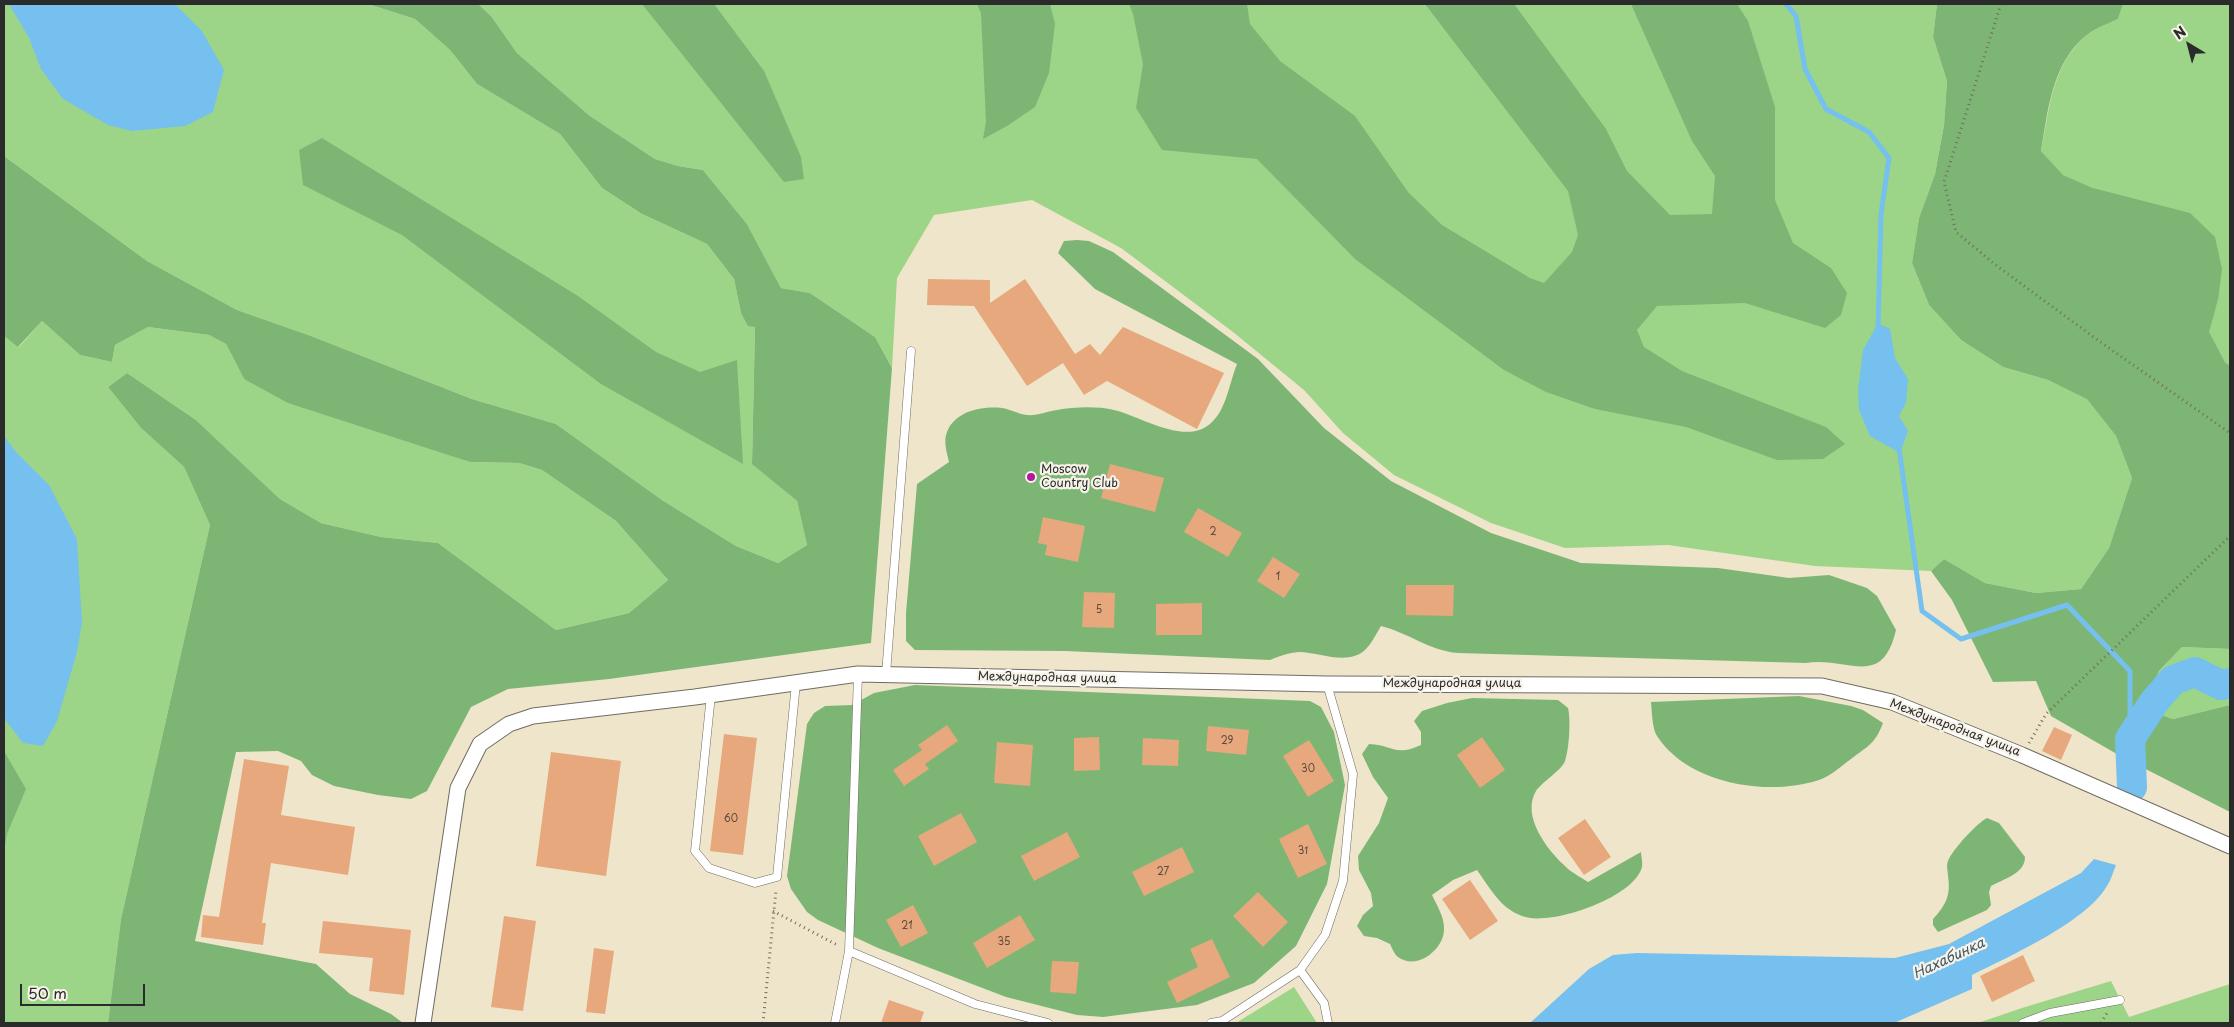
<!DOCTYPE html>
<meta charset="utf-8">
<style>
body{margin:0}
#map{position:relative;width:2234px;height:1027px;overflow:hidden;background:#efe5ca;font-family:"Playpen Sans",sans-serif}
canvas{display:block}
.frame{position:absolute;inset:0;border:5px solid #2b2b2b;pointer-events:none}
.north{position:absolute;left:2164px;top:20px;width:50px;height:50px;-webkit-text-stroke:4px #f7f3e8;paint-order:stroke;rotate:323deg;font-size:14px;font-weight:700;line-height:20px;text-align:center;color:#2b2b2b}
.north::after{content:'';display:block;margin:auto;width:18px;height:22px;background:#2b2b2b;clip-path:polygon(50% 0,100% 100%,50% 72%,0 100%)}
.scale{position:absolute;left:20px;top:984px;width:125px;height:22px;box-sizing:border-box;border:2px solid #2b2b2b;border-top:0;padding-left:6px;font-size:15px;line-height:18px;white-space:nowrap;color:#2b2b2b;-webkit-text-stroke:4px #f7f3e8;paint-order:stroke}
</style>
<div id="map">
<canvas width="2234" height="1027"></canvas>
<div class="frame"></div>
<div class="north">N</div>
<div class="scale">50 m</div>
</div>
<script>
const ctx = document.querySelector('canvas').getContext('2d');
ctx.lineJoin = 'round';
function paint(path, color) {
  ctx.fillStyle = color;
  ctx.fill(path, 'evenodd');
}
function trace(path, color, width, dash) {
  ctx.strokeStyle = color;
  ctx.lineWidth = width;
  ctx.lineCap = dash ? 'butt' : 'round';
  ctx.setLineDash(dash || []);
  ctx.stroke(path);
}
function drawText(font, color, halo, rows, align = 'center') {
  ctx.font = font + ' "Playpen Sans",sans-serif';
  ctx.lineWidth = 4.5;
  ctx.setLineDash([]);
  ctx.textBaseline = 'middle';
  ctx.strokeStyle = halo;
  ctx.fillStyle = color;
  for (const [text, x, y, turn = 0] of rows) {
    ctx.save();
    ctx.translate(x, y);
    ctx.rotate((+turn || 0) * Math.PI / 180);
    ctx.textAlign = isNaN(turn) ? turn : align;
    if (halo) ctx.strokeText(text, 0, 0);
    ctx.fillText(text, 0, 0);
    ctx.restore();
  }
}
const green = new Path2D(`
 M4,4H368L415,19L450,50L477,84L560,134L602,188L642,214L707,244L734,279L741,313L755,327L752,463L797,501L807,545L778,563L736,546L662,500L556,424L472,399L311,336L237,310L147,261L4,156Z
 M478,4H1937L1933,37L1947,81L1944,125L1935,174L1919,218L1912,263L1929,305L1961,340L2003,367L2048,380L2087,398L2116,436L2132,478L2109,548L2081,589L2036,593L1985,583L1944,559L1931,571L1815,566L1668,545L1565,548L1491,523L1394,475L1343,433L1304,390L1233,332L1121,248L1032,200L934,215L897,278L892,368L875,337L810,293L781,288L747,224L703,170L678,166L655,159L590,116L517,53L491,16Z
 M2123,4H2230V366L2225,362L2208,332L2218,300L2093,188L2062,175L2041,151C2049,111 2052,63 2087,35C2095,28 2108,24 2118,19Z
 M42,321L80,355L112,362L115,345L148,327L209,335L226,344L244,379L470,462L519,463L542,470L616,521L668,580L629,613L556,630L438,543L381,537L321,523L280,499L196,420L127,373L108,387L141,428L184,467L210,525L121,919L108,1023H4V336L19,347Z
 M2182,647L2230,649V705L2173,719L2144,709L2159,671Z
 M2111,981L2129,1017L2230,984V1023H1978L2022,1008Z
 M1294,987L1317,1023H1236Z`);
const forest = new Path2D(`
 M368,4H478L491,16L517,53L590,116L655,159L678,166L703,170L747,224L781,288L810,293L875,337L892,368L871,643L609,679L508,689L471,707L427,791L411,799L378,795L334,786L312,775L301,761L278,751L236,752L195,941L316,964L350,994L391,1014L403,1023H108L121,919L210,525L184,467L141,428L108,387L127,373L196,420L280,499L321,523L381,537L438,543L556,630L629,613L668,580L616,521L542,470L519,463L470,462L288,403L244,379L226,344L209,335L148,327L115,345L112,362L80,355L42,321L18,347L4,336V156L147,261L237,310L311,336L472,399L556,424L662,500L736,546L778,563L807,545L797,501L752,464L755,327L748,326L741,313L734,279L707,244L642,214L602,188L560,134L477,84L450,50L415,19Z
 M642,4H714L764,71L801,157L804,179L784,182Z
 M977,4H1050L1055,24L1049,73L1035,107L1007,126L983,139L986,122L981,13Z
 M1129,4H1247L1250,24L1280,61L1355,116L1408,192L1442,225L1530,278L1544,283L1572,252L1578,235L1568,191L1425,4H1514L1606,129L1627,171L1670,215L1712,214L1715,176L1692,141L1631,4H1737L1748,21L1775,107V200L1793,243L1831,268L1847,293L1841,315L1825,328L1745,303L1657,306L1637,330L1644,347L1682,371L1826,427L1845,444L1823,459L1777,460L1686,427L1595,409L1546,392L1504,370L1355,259L1257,159L1162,150L1136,108L1143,64L1133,14Z
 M1937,4H2123L2118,19C2108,24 2095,28 2087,35C2052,62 2048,111 2041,151L2063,175L2093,188L2190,213L2215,237L2222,269L2218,300L2209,332L2225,362L2230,366V649L2182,647L2159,671L2144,709L2173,719L2230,705V812L2122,757L2051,716L2036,681L1993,682L1952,600L1931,571L1944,559L1985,583L2036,593L2081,589L2109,548L2132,478L2116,436L2087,399L2048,380L2003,367L1961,340L1929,305L1912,263L1919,218L1935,174L1944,125L1947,81L1933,37Z
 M322,138L578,296L656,352L700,372L737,360L743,464L601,384L402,235L303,185L299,150Z
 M1077,240L1089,241L1113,252L1258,359L1324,428L1391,481L1491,533L1581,563L1718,568L1789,578L1829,575L1867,588L1877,596L1896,630C1882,690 1848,656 1806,663L1458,653C1430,651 1409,633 1381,626C1376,634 1372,643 1366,649C1349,666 1321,653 1301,652C1290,652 1280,656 1270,660L1065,651L915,650L906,641V613L917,484L949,462C947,453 943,441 947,432C955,411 982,406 1002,408C1010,409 1018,414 1027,415C1037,416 1048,411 1057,410C1074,407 1097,406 1114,410C1139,416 1176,440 1202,429C1226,418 1228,386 1237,364L1095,289L1058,253L1064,241Z
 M915,685L1310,701L1321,707L1334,732L1345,785L1327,884L1296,946L1254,983L1197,1005L1103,1017L1077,1015L1006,997L878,948L818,920L807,912L791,889L787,876L807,724L814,713L825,706L852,705L874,693Z
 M1799,696L1851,706L1863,710L1883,723C1875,744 1868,746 1851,759C1841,766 1831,776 1819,780C1767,797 1688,784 1657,736C1652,728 1652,712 1651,702Z
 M1472,698L1558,700L1568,708C1571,721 1569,749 1565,761C1562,770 1542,782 1536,791C1521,816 1547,850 1566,867C1572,873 1581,877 1588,882L1641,852C1641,856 1643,863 1642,867C1634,898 1550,927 1522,916C1500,908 1490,888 1477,870L1453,880L1432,895C1437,906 1444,916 1444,928C1445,949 1417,971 1398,957C1394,954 1392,948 1390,944L1377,938L1364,936L1357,926L1363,915L1373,906L1371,893L1359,870L1358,856L1379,823L1388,798L1373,777L1362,754L1369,744C1394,745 1394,757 1421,745V732L1414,721L1422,711L1447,703Z
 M4,751L26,789L7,834L4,851Z
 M1987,818L1999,823L2025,857C2025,874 2003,879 1991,886L1989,892L1991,905L1987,910L1938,932L1933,925V919C1946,905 1951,895 1948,876C1948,871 1946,866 1948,861C1952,850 1977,823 1987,818Z`);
const water = new Path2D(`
 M9,4H175L202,31L224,70L213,112L185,126L132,131L108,125L63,99L41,69L29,38Z
 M1878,323L1890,329L1895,358L1908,379L1906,403L1899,416L1908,431L1900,453L1870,436L1859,410L1858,390L1863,350Z
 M4,436L16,452L49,485L77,539L82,623L77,652L57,721L43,746L23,743L4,718Z
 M2094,859L2116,865C2113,872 2111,880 2107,886C2086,922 2010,956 1972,975V989L1894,1023H1530L1589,969L1613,955L1637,953L1895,958L1949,944L2081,873Z`);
const stream = new Path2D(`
 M1786,4L1796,16L1805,69L1826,109L1869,132L1889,158L1881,214L1878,330
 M1899,448L1922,611L1961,639L2067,605L2130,671V739`);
const river = new Path2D(`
 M2132,787L2130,739L2154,702L2173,680L2195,672L2221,685L2230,683`);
const building = new Path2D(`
 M928,279L990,280V303L1025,279L1075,354L1090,344L1100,355L1123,327L1224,373L1197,429L1107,381L1084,395L1063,363L1027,386L974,306L927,305Z
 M1110,464L1164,478L1155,512L1101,498Z
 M1198,508L1242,533L1228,557L1184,532Z
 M1043,517L1085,526L1078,562L1045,555L1047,545L1038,543Z
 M1273,557L1300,574L1284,598L1257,581Z
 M1406,585H1454L1453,616L1406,615Z
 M1084,592L1115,593L1114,628L1082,627Z
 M1202,603V635H1156V604Z
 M947,725L958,741L925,764L929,769L904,786L893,770L922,750L918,745Z
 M1208,726L1249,730L1246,755L1206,751Z
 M2054,727L2072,735L2061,760L2042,751Z
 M724,734L757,738L743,855L710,851Z
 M1099,737L1100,770L1074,771V738Z
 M1482,737L1505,770L1480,788L1457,755Z
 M1143,738L1179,740L1178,766L1142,765Z
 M1309,740L1334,781L1308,797L1283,756Z
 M997,742L1033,745L1030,786L994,783Z
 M551,752L621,761L606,876L536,866Z
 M244,759L289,766L281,815L355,827L348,875L271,863L262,923H266L263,945L201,937L203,915L219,917Z
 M961,813L977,842L934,866L918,836Z
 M1585,819L1611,857L1584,875L1558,838Z
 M1308,824L1327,864L1298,878L1279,839Z
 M1067,832L1080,857L1034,881L1021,856Z
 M1182,847L1194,872L1144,896L1132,872Z
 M1470,880L1498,921L1470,940L1442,899Z
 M1258,892L1288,922L1263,947L1233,916Z
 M913,905L928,933L901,947L886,920Z
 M1020,915L1035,940L987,968L973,943Z
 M504,916L536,921L523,1011L491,1007Z
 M323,921L411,930L404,995L369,991L373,958L319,953Z
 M1212,939L1230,977L1177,1003L1167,982L1198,967L1190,949Z
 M594,948L614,951L605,1014L586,1012Z
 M2023,955L2035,981L1992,1002L1980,976Z
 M1052,961L1079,962L1076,994L1050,992Z
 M889,1000L924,1012L920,1023H881Z`);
const path = new Path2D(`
 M2001,4L1944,182L1956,232L1997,266L2099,341L2230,433
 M2029,743L2046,714L2230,536
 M773,911L839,946
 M763,1023L776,890
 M2101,1023L2107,1013`);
const service = new Path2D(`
 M886,674L911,351
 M711,695L695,851L709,868L755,883L777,877L796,683
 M849,951L975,1004L1048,1023
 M1300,970L1324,1003L1328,1023
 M835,1023L849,951L858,674
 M1211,1023L1222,1021L1300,970L1325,935L1343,881L1353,774L1327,684
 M2023,1023L2050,1013L2120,1000`);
const minor = new Path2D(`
 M423,1023L458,788L480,744L509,724L533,716L695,697L858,674L1327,684L1822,686L1892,702L2022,755L2230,846`);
const markers = [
 [1031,477,5,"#b5179e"]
];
const numberNames = [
 ["2",1213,532],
 ["1",1278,577],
 ["5",1099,610],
 ["29",1227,741],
 ["30",1308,769],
 ["60",731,819],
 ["31",1303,851],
 ["27",1163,872],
 ["21",907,926],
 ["35",1004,942]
];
const poiNames = [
 ["Moscow",1041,470],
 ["Country Club",1041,484]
];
const streetNames = [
 ["Международная улица",1047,678,1],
 ["Международная улица",1452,684],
 ["Международная улица",1955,728,21]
];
const waterNames = [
 ["Нахабинка",1949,959,-25]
];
paint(green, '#9cd588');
paint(forest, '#7db674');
paint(water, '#75c0ee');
trace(stream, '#75c0ee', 5);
trace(river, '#75c0ee', 30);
paint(building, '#e6a87c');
trace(service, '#706c63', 9);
trace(minor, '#706c63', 17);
trace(path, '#706c63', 3, [1, 4]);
trace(service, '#fff', 8);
trace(minor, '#fff', 15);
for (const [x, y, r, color] of markers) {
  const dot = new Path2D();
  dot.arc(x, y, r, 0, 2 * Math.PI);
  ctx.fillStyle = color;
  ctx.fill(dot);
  trace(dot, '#f7f3e8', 2);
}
drawText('10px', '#5a4a3f', null, numberNames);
drawText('12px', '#2b2b2b', '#f7f3e8', poiNames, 'left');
drawText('12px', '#2b2b2b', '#f7f3e8', streetNames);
drawText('italic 14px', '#415866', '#f7f3e8', waterNames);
</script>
